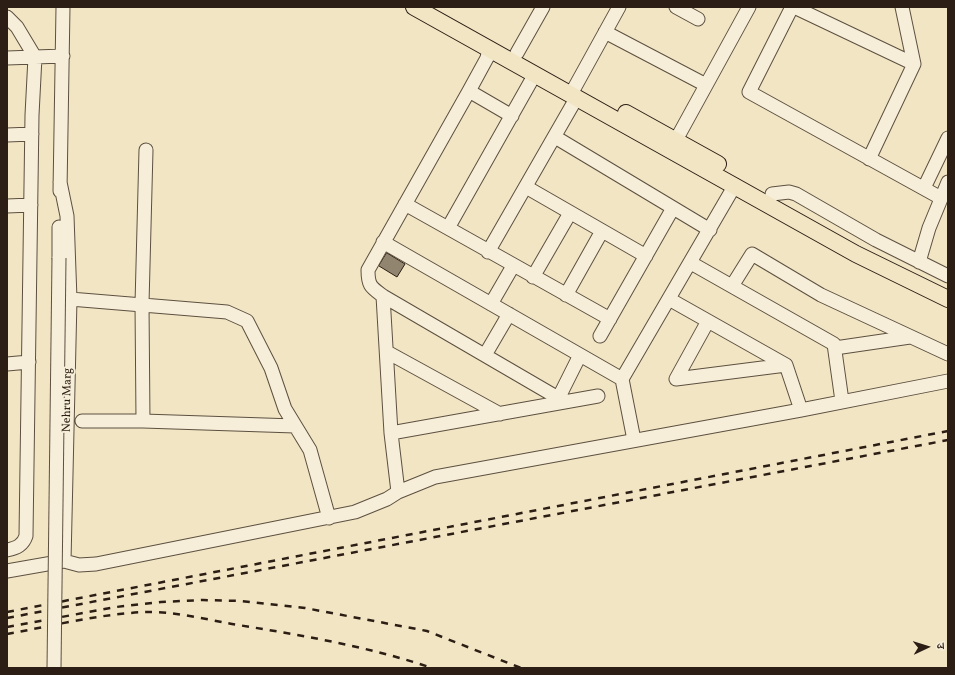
<!DOCTYPE html>
<meta charset="utf-8">
<style>
body{margin:0}
#map{position:relative;width:955px;height:675px;overflow:hidden;background:#f1e5c4;font-family:Vollkorn,"Noto Serif Devanagari",serif}
canvas{display:block}
.frame{position:absolute;inset:0;border:8px solid #2c1e14;pointer-events:none}
.north{position:absolute;left:907px;top:627px;width:40px;height:40px;-webkit-text-stroke:3px #f6eed9;paint-order:stroke;rotate:86deg;font-size:11px;font-weight:700;line-height:16px;text-align:center;color:#2c1e14}
.north::after{content:'';display:block;margin:auto;width:14px;height:18px;background:#2c1e14;clip-path:polygon(50% 0,100% 100%,50% 72%,0 100%)}
</style>
<div id="map">
<canvas width="955" height="675"></canvas>
<div class="frame"></div>
<div class="north">उ</div>
</div>
<script>
const ctx = document.querySelector('canvas').getContext('2d');
ctx.lineJoin = 'round';
function paint(path, color) {
  ctx.fillStyle = color;
  ctx.fill(path, 'evenodd');
}
function trace(path, color, width, dash) {
  ctx.strokeStyle = color;
  ctx.lineWidth = width;
  ctx.lineCap = dash ? 'butt' : 'round';
  ctx.setLineDash(dash || []);
  ctx.stroke(path);
}
function drawText(font, color, halo, rows, align = 'center') {
  ctx.font = font + ' Vollkorn,serif';
  ctx.lineWidth = 4;
  ctx.setLineDash([]);
  ctx.textBaseline = 'middle';
  ctx.strokeStyle = halo;
  ctx.fillStyle = color;
  for (const [text, x, y, turn = 0] of rows) {
    ctx.save();
    ctx.translate(x, y);
    ctx.rotate((+turn || 0) * Math.PI / 180);
    ctx.textAlign = isNaN(turn) ? turn : align;
    if (halo) ctx.strokeText(text, 0, 0);
    ctx.fillText(text, 0, 0);
    ctx.restore();
  }
}
const building = new Path2D(`
 M387,253L405,264L397,277L379,266Z`);
const minor = new Path2D(`
 M676,7L698,19
 M792,7L749,92L941,198
 M794,7L914,64
 M7,17L17,27L35,57L32,115L26,536C23,545 17,548 7,550
 M605,32L706,85
 M517,53L543,7
 M7,58L63,56
 M469,91L512,116
 M571,94L619,7
 M7,135L32,134
 M555,137L710,230
 M676,140L749,7
 M869,159L914,64L902,7
 M526,187L646,256
 M924,188L948,138
 M60,191L63,7
 M772,194L789,192L796,194L876,240L948,276
 M405,204L610,319
 M7,206L31,205
 M59,227V258
 M448,228L535,74
 M383,242L622,379L634,440
 M488,252L577,97
 M919,262L929,228L948,182
 M691,263L834,344L842,401
 M533,277L570,213
 M732,286L752,254L821,295L948,354
 M566,295L602,231
 M383,296L565,402
 M70,299L227,312L247,321L271,368L285,409L310,450L329,518
 M669,299L786,365L801,410
 M491,304L513,266
 M708,321L676,379L786,365
 M600,336L673,208
 M835,348L910,337
 M387,352L500,414
 M485,355L509,314
 M7,364L29,362
 M622,379L735,185
 M558,399L580,355
 M82,421H143L295,426
 M143,421L142,304L146,150
 M391,433L598,396
 M398,492L391,433L383,296C371,287 368,286 368,270L469,91L487,58L489,49
 M64,561L79,565L96,564L355,512L387,499L398,492L435,477L801,410L948,381
 M7,571L64,561L70,299L67,216L60,182`);
const major = new Path2D(`
 M414,7L856,254L948,299
 M626,113L718,164`);
const rail = new Path2D(`
 M7,612L948,431
 M7,618L948,440
 M7,627L116,607L161,602L203,600L241,601L305,608L427,631L521,668
 M7,634C52,626 99,614 145,612C173,611 204,619 232,624C300,635 367,646 432,668`);
const minorBridge = new Path2D(`
 M54,668L59,258`);
const streetNames = [
 ["Nehru Marg",68,400,-89]
];
paint(building, '#928570');
trace(building, '#2c1e14', 1);
trace(minor, '#5d5040', 15);
trace(major, '#2c1e14', 18);
trace(minor, '#f6eed9', 13);
trace(major, '#f1e5c4', 16);
trace(rail, '#2c1e14', 2.5, [7, 7]);
trace(minorBridge, '#5d5040', 15, []);
trace(minorBridge, '#f6eed9', 13);
drawText('12px', '#2c1e14', '#f6eed9', streetNames);
</script>
